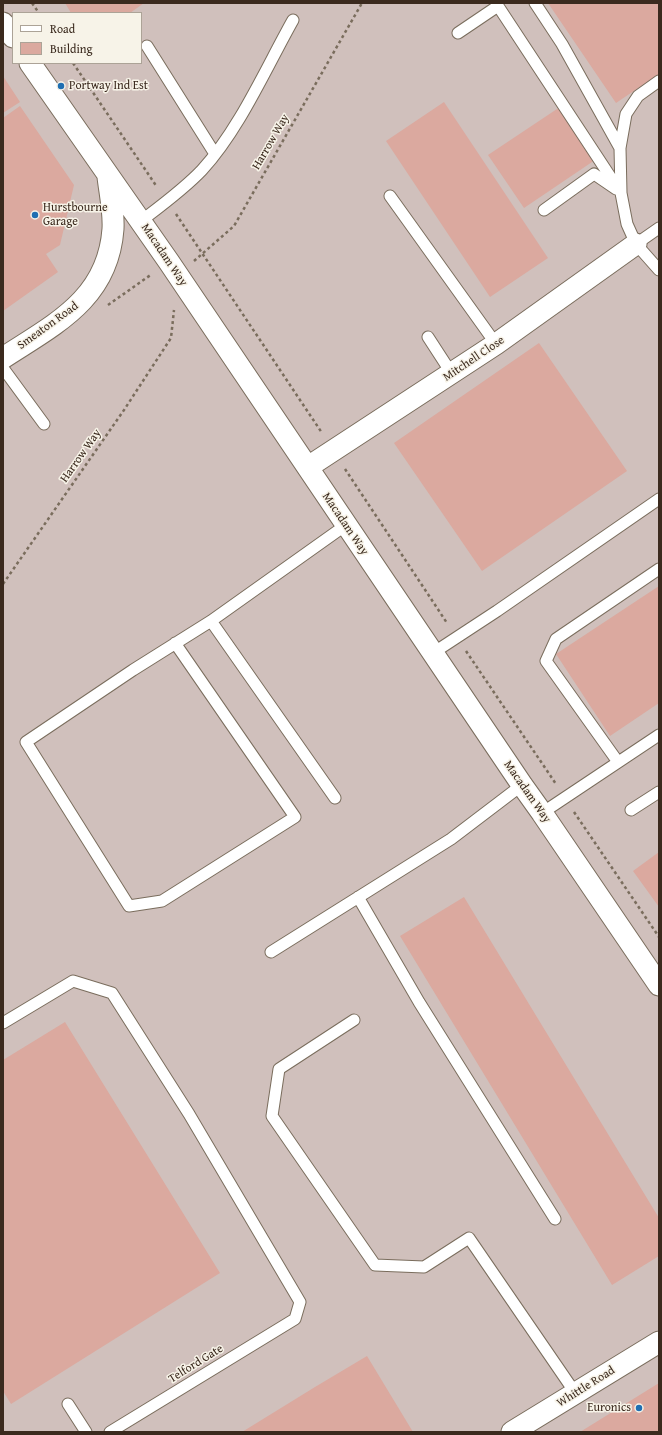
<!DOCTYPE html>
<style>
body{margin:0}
#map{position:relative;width:662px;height:1435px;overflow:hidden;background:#f0ead3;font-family:"Gentium Book Plus",serif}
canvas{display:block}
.frame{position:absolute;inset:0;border:4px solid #3b2a1e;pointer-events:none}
.legend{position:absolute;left:12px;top:12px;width:130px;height:52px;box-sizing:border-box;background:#f7f3e8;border:1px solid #aca397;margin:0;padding:5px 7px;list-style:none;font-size:12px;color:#3b2a1e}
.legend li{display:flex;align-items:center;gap:8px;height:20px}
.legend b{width:20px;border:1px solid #aca397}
</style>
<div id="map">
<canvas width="662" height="1435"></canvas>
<div class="frame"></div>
<ul class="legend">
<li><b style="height:5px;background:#fff"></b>Road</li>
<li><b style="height:11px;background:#dba99f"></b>Building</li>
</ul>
</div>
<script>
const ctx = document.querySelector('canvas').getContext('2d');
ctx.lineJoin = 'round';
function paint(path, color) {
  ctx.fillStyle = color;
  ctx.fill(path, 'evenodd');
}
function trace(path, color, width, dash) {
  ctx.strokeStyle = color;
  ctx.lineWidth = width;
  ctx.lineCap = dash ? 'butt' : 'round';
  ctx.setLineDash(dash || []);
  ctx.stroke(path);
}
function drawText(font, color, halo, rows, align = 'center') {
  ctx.font = font + ' "Gentium Book Plus",serif';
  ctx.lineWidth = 3;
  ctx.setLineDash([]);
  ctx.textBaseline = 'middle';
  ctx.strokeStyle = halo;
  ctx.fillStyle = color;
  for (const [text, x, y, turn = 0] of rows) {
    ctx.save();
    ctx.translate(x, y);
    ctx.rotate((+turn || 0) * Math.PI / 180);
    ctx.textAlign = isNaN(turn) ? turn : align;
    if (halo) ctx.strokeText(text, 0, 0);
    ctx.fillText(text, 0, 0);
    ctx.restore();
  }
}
const industrial = new Path2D(`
 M3,3H659V1432H3ZM13,13H141V63H13Z`);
const building = new Path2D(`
 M65,3H144L130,13H71Z
 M548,3H659V74L616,103Z
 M3,76L20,102L3,113Z
 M444,102L548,258L490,297L386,141Z
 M20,106L74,185L60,245L46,254L58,272L3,311V118Z
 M560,107L595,160L524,208L488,155Z
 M539,343L627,471L482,571L394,443Z
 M659,586V703L610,736L556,654Z
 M659,852V907L633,871Z
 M464,897L659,1218V1256L612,1285L400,936Z
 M65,1022L220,1273L11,1404L3,1391V1060Z
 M367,1356L413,1432H242L315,1387Z
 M659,1383V1432H580Z`);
const path = new Path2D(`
 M32,3L39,13
 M73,63L157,187
 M176,214L322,433
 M194,261L234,226L362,3
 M108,305L152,274
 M345,469L447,623
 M3,584L124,410L171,338L174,310
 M466,651L556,784
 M574,812L659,937`);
const service = new Path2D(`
 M535,3L562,44L620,148
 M458,33L498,6L621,193
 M147,46L215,154
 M659,81L638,96L626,114L620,148L621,193L627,224L636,244L659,270
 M390,196L496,344
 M544,210L594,174L616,189
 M141,221C162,205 184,189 202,170C239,130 266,68 293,20
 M636,244L659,228
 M428,337L452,374
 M3,368L44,424
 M211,621L335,798
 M175,643L295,817L162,901L129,906L26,742L133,670L211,621L346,525
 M433,653L497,611L659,499
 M618,762L546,661L556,639L659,569
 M631,810L659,792
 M542,813L659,735
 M358,897L419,1002L555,1219
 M271,952L451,839L522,785
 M354,1020L279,1069L272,1116L375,1265L424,1267L469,1238L576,1394
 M3,1023L73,981L112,993L189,1114L300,1302L295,1319L110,1432
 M68,1404L86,1432`);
const minor = new Path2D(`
 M3,23L13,37
 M30,63L169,262L522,785L542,813L659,985
 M3,358C55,324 108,299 113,229C114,212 110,194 108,177
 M308,467L496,344L636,244
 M512,1432L659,1342`);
const markers = [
 [61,86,4,"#1f6fb2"],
 [35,215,4,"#1f6fb2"],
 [639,1408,4,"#1f6fb2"]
];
const poiNames = [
 ["Portway Ind Est",69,86],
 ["Hurstbourne",43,208],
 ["Garage",43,222],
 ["Euronics",631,1408,"right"]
];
const streetNames = [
 ["Harrow Way",271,142,-60],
 ["Macadam Way",164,255,56],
 ["Smeaton Road",48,326,-36],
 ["Mitchell Close",474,359,-34],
 ["Harrow Way",81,456,-55],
 ["Macadam Way",345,524,56],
 ["Macadam Way",527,792,55],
 ["Telford Gate",196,1364,-32],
 ["Whittle Road",586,1387,-32]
];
paint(industrial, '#d0c0bc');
paint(building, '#dba99f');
trace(service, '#7a6d5d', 13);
trace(minor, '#7a6d5d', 23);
trace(path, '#7a6d5d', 2.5, [3, 3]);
trace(service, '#fff', 11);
trace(minor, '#fff', 21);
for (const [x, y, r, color] of markers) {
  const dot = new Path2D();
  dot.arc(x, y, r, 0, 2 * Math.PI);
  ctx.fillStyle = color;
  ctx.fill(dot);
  trace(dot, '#f7f3e8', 1.5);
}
drawText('12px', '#3b2a1e', '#f7f3e8', poiNames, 'left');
drawText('12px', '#3b2a1e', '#f7f3e8', streetNames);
</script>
